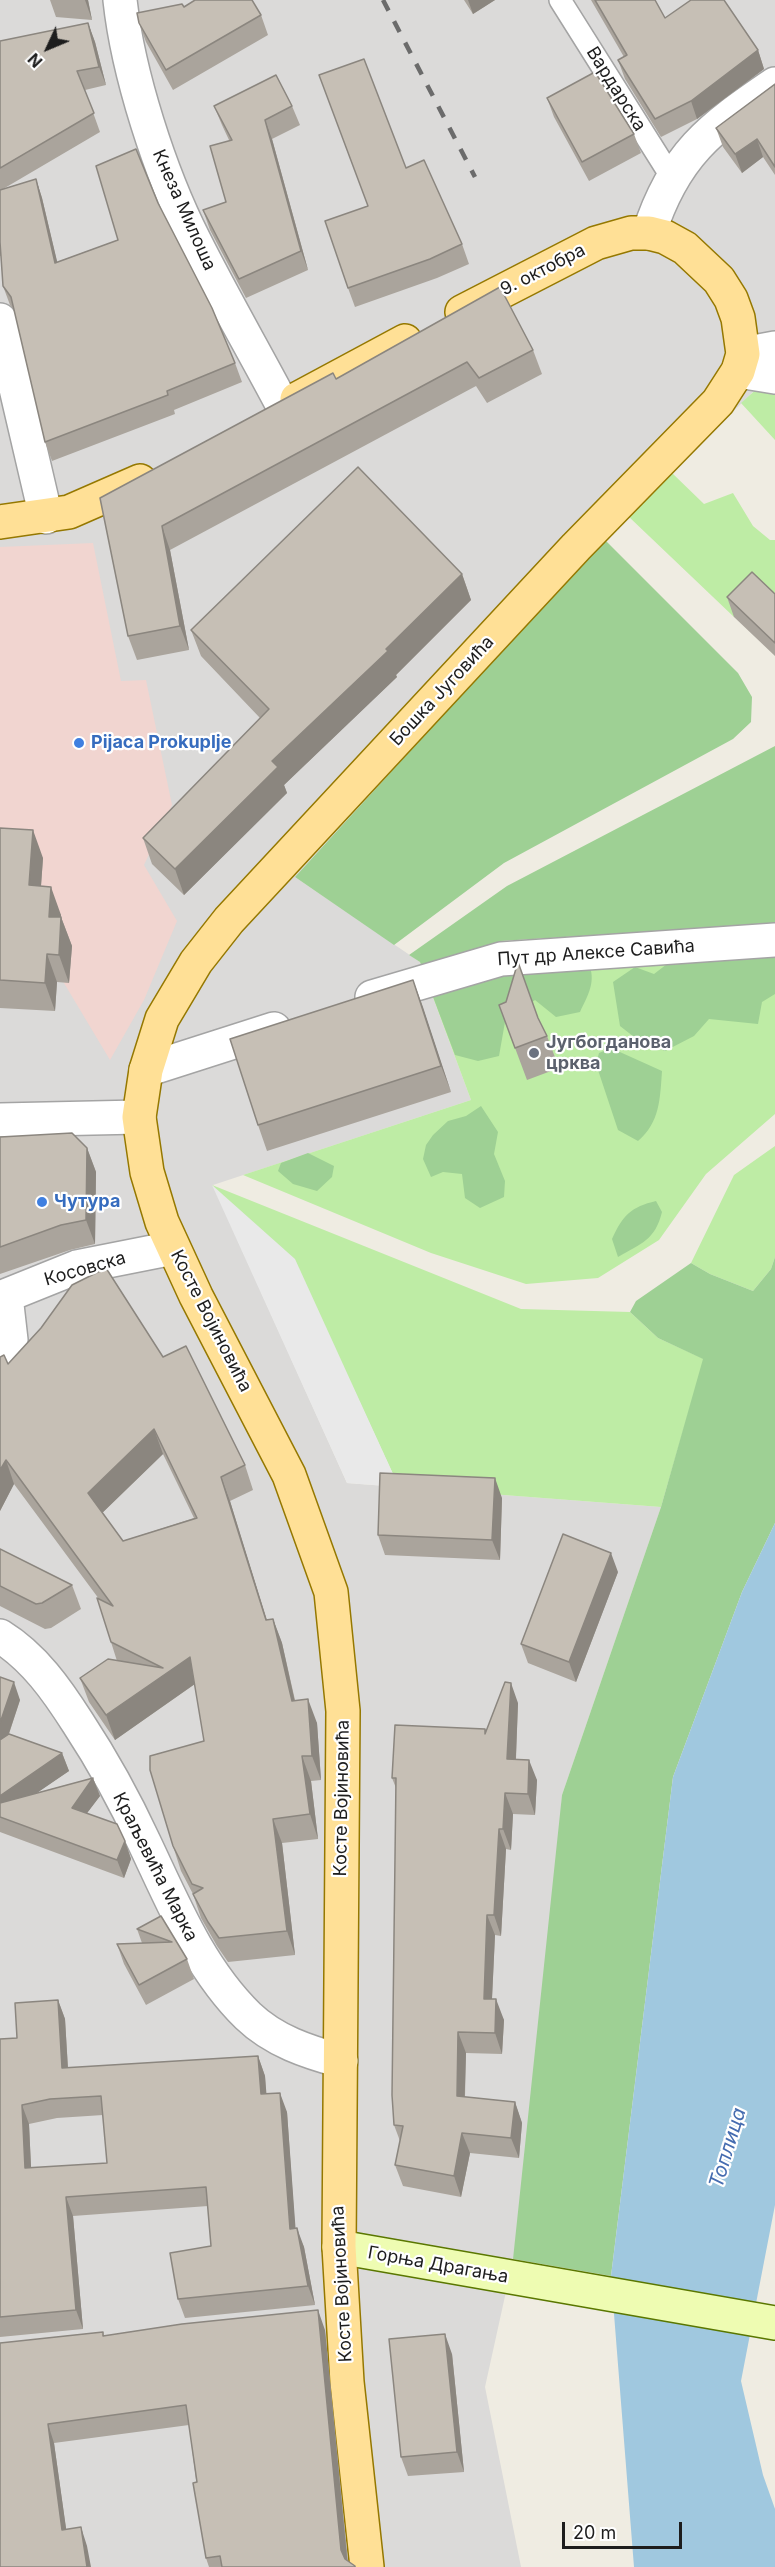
<!DOCTYPE html>
<meta charset="utf-8">
<style>
body{margin:0}
#map{position:relative;width:775px;height:2567px;overflow:hidden;background:#efece2;font-family:Inter,sans-serif}
canvas{display:block}
.north{position:absolute;left:18px;top:18px;width:60px;height:60px;-webkit-text-stroke:4px #fff;paint-order:stroke;rotate:226deg;font-size:16px;font-weight:700;line-height:24px;text-align:center;color:#1d1d1d}
.north::after{content:'';display:block;margin:auto;width:21px;height:27px;background:#1d1d1d;clip-path:polygon(50% 0,100% 100%,50% 72%,0 100%)}
.scale{position:absolute;left:562px;top:2522px;width:120px;height:27px;box-sizing:border-box;border:3px solid #1d1d1d;border-top:0;padding-left:8px;font-size:18px;line-height:21px;white-space:nowrap;color:#1d1d1d;-webkit-text-stroke:4px #fff;paint-order:stroke}
</style>
<div id="map">
<canvas width="775" height="2567"></canvas>
<div class="north">N</div>
<div class="scale">20 m</div>
</div>
<script>
const ctx = document.querySelector('canvas').getContext('2d');
ctx.lineJoin = 'round';
function paint(path, color) {
  ctx.fillStyle = color;
  ctx.fill(path, 'evenodd');
}
function trace(path, color, width, dash) {
  ctx.strokeStyle = color;
  ctx.lineWidth = width;
  ctx.lineCap = dash ? 'butt' : 'round';
  ctx.setLineDash(dash || []);
  ctx.stroke(path);
}
function drawText(font, color, halo, rows, align = 'center') {
  ctx.font = font + ' Inter,sans-serif';
  ctx.lineWidth = 4.5;
  ctx.setLineDash([]);
  ctx.textBaseline = 'middle';
  ctx.strokeStyle = halo;
  ctx.fillStyle = color;
  for (const [text, x, y, turn = 0] of rows) {
    ctx.save();
    ctx.translate(x, y);
    ctx.rotate((+turn || 0) * Math.PI / 180);
    ctx.textAlign = isNaN(turn) ? turn : align;
    if (halo) ctx.strokeText(text, 0, 0);
    ctx.fillText(text, 0, 0);
    ctx.restore();
  }
}
const residential = new Path2D(`
 M0,0H775V394L760,385L591,552L295,877L420,962L471,1100L213,1185L347,1483L661,1507L562,1795L542,2128L485,2387L521,2567H0Z`);
const commercial = new Path2D(`
 M93,543L121,681L146,680L172,805L144,865L177,921L144,1000L110,1060L52,963L0,862V547Z`);
const grass = new Path2D(`
 M761,385L775,394V440L741,403Z
 M671,472L704,504L733,493L753,526L770,540H775V606L759,592L734,617L628,516Z
 M775,950V1114L706,1174L659,1240L598,1278L526,1284L431,1253L243,1175L471,1100L430,989L456,979Z
 M775,1146V1257L771,1269L753,1291L710,1274L691,1263L734,1175Z
 M212,1185L521,1309L630,1312L658,1338L704,1359L661,1507L399,1487L342,1364Z`);
const forest = new Path2D(`
 M604,539L738,673L752,697L751,722L733,739L504,863L394,945L295,877Z
 M775,746V924L501,941L423,971L420,962L409,955L507,886Z
 M775,950V994L762,1002L758,1024L709,1019L694,1036L665,1051L638,1040L620,1026L613,982L635,967L654,974L671,961Z
 M588,962C597,981 588,995 580,1012L556,1017L535,1000L505,1022L499,1056L478,1061L455,1055L430,989L456,979Z
 M611,1048L662,1071C660,1099 660,1122 638,1141L618,1130L596,1064L599,1053Z
 M481,1106L498,1132L494,1154L505,1181L504,1197L480,1208L465,1198L462,1174L443,1172L431,1177L423,1159L426,1145L433,1135L448,1121L466,1116Z
 M308,1153L334,1166L332,1177L317,1191L293,1184L278,1171L281,1163Z
 M656,1201L662,1212C655,1240 642,1243 618,1257L612,1239C623,1215 631,1207 656,1201Z
 M775,1257V1523L742,1592L673,1777L611,2276L513,2259L562,1795L661,1507L703,1359L658,1338L630,1312L636,1301L691,1263L710,1274L753,1291L771,1269Z`);
const parking = new Path2D(`
 M212,1185L295,1259L399,1487L347,1483Z`);
const water = new Path2D(`
 M775,1523V2205L741,2381L763,2475L775,2509V2567H634L611,2276L673,1777L742,1592Z`);
const lane = new Path2D(`
 M560,0L672,178`);
const street = new Path2D(`
 M120,0C128,74 160,173 194,240C222,296 254,351 283,406
 M649,233C674,155 710,128 775,84
 M0,320L46,517
 M743,354L775,348
 M738,371L775,377
 M372,997L501,959L775,940
 M146,1070L274,1029
 M0,1120L139,1117
 M0,1298L77,1267L173,1248
 M0,1366L11,1340L6,1296
 M0,1636C34,1657 57,1690 78,1723C103,1761 125,1801 144,1842C173,1903 199,1968 248,2016C274,2041 308,2052 341,2061`);
const secondary = new Path2D(`
 M339,2247L775,2323`);
const primary = new Path2D(`
 M297,399L405,341
 M0,522L69,512L140,481
 M367,2567L347,2382L339,2247L343,1711L331,1592L289,1475L196,1296L162,1222L147,1172L139,1117L146,1070L162,1019L196,962L229,920L576,547L718,402L738,371L743,354L738,318L731,299L719,280L685,248L665,237L649,233H631L596,243L462,312`);
const rail = new Path2D(`
 M383,0L475,177`);
const wall = new Path2D(`
 M50,0H88L92,20L56,17Z
 M464,0H495L473,14Z
 M591,0H655L665,18L758,50L764,69L697,119L661,137L625,79L618,60L624,57Z
 M184,7L261,15L268,35L173,90L146,42L139,23Z
 M88,23L95,42L106,85L85,90L100,132L3,189L36,179L42,198L57,262L118,240L158,203L235,363L242,382L174,410L175,414L52,461L45,442L15,311L10,305L3,286L1,256H0V41Z
 M775,84V175L763,157L742,173L723,147L716,128Z
 M547,98L634,134L641,153L589,181L554,117Z
 M214,106H292L300,125L272,139L308,270L246,298L210,230L203,210L226,202L229,140L222,125Z
 M406,168L462,244L469,264L437,278L355,307L348,288L368,206Z
 M533,350L542,374L487,403L476,386L170,550L189,650L137,660L128,636L100,498L336,379Z
 M462,574L471,600L396,675L397,677L284,785L287,793L184,895L152,864L143,838L260,718L201,656L191,630Z
 M775,594V656L734,617L727,597Z
 M0,828L43,858L41,886L61,915V917L72,946L69,983L57,982L55,1011L0,1008Z
 M413,980L451,1092L267,1151L258,1125Z
 M499,1005L538,1018L547,1036L559,1068L527,1080Z
 M0,1137L87,1148L96,1172L95,1244L70,1250L0,1274Z
 M163,1357L245,1465L253,1490L230,1501L267,1620L273,1619L282,1643L295,1700L317,1723L321,1780L311,1781L318,1839L282,1843L295,1955L228,1962L217,1946L201,1918L193,1894L181,1871L173,1846L204,1741L195,1684L115,1740L89,1702L80,1678L117,1661L111,1642L99,1599L14,1484L0,1511L8,1364ZM163,1454L194,1518L123,1541L102,1513Z
 M502,1498L500,1560L385,1555L378,1535Z
 M0,1549L72,1585L81,1609L51,1628L45,1629L0,1606Z
 M618,1572L576,1682L528,1663L521,1644Z
 M0,1677L20,1700L9,1734L62,1753L69,1771L36,1793L93,1778L100,1796L87,1813L125,1841L131,1859L124,1878L0,1832Z
 M518,1703L516,1759L537,1780L535,1815L513,1814L511,1850L506,1849L501,1936L495,1935L492,1999L504,2020L502,2054L466,2053L465,2097L515,2102L522,2123L519,2158L470,2153L461,2197L403,2186L395,2165L400,2141L394,2125L396,1788L392,1778L485,1729L486,1731Z
 M161,1916L187,1959L194,1979L146,2005L124,1964L117,1944L142,1943L137,1929Z
 M58,2000L65,2019L68,2068L258,2056L265,2076L266,2094L287,2112L295,2228L304,2247L315,2305L185,2318L178,2299L211,2246L208,2206L73,2216L83,2329L0,2337V2039L17,2038ZM103,2115L107,2163L31,2168L29,2124L57,2118Z
 M325,2330L348,2561L356,2567H209L206,2558L189,2425L54,2443L66,2529L87,2546L0,2567V2343L103,2332L104,2336Z
 M452,2354L464,2472L408,2476L401,2457Z`);
const shadedWall = new Path2D(`
 M85,0H88L92,20Z
 M468,0H495L473,14Z
 M88,23L95,42L106,85L99,67Z
 M758,50L764,69L697,119L691,101Z
 M265,120L272,139L308,270L301,251Z
 M757,139L763,157L742,173L735,154Z
 M36,179L42,198L62,282L55,263Z
 M162,526L170,550L189,650L180,626Z
 M462,574L471,600L396,675L397,677L284,785L287,793L184,895L175,869L272,761Z
 M33,830L43,858L39,913L29,885Z
 M51,887L61,915L59,945L49,917Z
 M61,917L72,946L69,983L59,955Z
 M47,954L57,982L55,1011L45,983Z
 M413,980L423,1007L451,1092L441,1066Z
 M87,1148L96,1172L95,1244L86,1220Z
 M154,1429L163,1454L97,1518L88,1493Z
 M6,1460L14,1484L0,1511V1470Z
 M221,1477L230,1501L274,1644L266,1620Z
 M495,1478L502,1498L500,1560L492,1540Z
 M611,1553L618,1572L576,1682L569,1662Z
 M273,1619L282,1643L300,1725L292,1701Z
 M190,1657L199,1681L115,1740L106,1715Z
 M14,1682L20,1700L0,1760V1723Z
 M511,1683L518,1703L515,1779L507,1759Z
 M308,1699L317,1723L321,1780L312,1756Z
 M62,1753L69,1771L2,1817H0V1796Z
 M302,1756L311,1781L318,1839L310,1814Z
 M529,1760L537,1780L535,1815L528,1794Z
 M93,1778L100,1796L78,1825L72,1808Z
 M505,1793L513,1814L511,1850L503,1829Z
 M273,1819L282,1843L295,1955L287,1931Z
 M499,1829L506,1849L501,1936L494,1915Z
 M125,1841L131,1859L124,1878L117,1860Z
 M487,1915L495,1935L491,2019L484,1999Z
 M496,1999L504,2020L502,2054L495,2033Z
 M58,2000L65,2019L69,2087L62,2068Z
 M458,2032L466,2053L464,2117L457,2096Z
 M258,2056L265,2076L268,2113L261,2094Z
 M280,2093L287,2112L297,2248L290,2229Z
 M515,2102L522,2123L519,2158L511,2138Z
 M22,2105L29,2124L32,2187L25,2168Z
 M462,2133L470,2153L461,2197L454,2176Z
 M66,2197L73,2216L83,2329L76,2310Z
 M297,2228L304,2247L315,2305L308,2286Z
 M318,2310L325,2330L348,2567L341,2550Z
 M445,2334L452,2354L464,2472L457,2452Z
 M48,2424L54,2443L69,2549L62,2530Z
 M81,2527L87,2546L91,2567H87Z`);
const building = new Path2D(`
 M195,0H252L261,15L166,70L139,23L137,13L182,4L184,7Z
 M595,0H655L665,18L691,0H724L758,50L691,101L655,119L618,60L627,55Z
 M88,23L99,67L77,71L94,113L0,168V41Z
 M364,59L406,168L424,160L462,244L430,259L348,288L325,221L368,206L319,75Z
 M595,72L634,134L582,162L547,98Z
 M276,75L292,106L265,120L301,251L239,279L203,210L226,202L210,146L232,140L214,106Z
 M775,84V167L757,139L735,154L716,128Z
 M136,149L158,203L212,308L235,363L167,391L168,395L45,442L11,297L3,286L0,242V190L36,179L55,263L118,240L96,166Z
 M500,287L533,350L479,378L467,362L162,526L180,626L128,636L100,498L333,373L336,379Z
 M358,467L462,574L386,649L388,651L272,761L278,767L175,869L143,838L269,709L191,630Z
 M752,572L775,594V643L727,597Z
 M0,828L33,830L29,885L51,887L49,917H61L59,955L47,954L45,983L0,980Z
 M518,962L538,1018L547,1036L515,1048L499,1005L506,1002Z
 M413,980L441,1066L258,1125L230,1039Z
 M72,1133L87,1148L86,1220L61,1225L0,1247V1137Z
 M106,1268L163,1357L186,1346L245,1465L221,1477L266,1620L273,1619L292,1701L308,1699L312,1756H302L310,1814L273,1819L287,1931L219,1938L208,1922L193,1894L203,1888L192,1884L173,1846L150,1770V1756L204,1741L190,1657L106,1715L80,1678L108,1659L163,1668L111,1642L97,1598L113,1606L6,1460L0,1470V1357L4,1355L8,1364L41,1328L72,1285ZM154,1429L197,1518L123,1541L88,1493Z
 M380,1473L495,1478L492,1540L378,1535Z
 M563,1534L611,1553L569,1662L521,1644Z
 M0,1549L72,1585L42,1603L36,1604L0,1586Z
 M0,1677L14,1682L0,1723Z
 M505,1682L511,1683L507,1759L529,1760L528,1794L505,1793L503,1829H499L494,1915H487L484,1999H496L495,2033L458,2032L457,2096L515,2102L511,2138L462,2133L454,2176L395,2165L403,2126L394,2125L392,2095L396,1778H392L395,1725L485,1729V1734Z
 M9,1734L62,1753L0,1796V1740Z
 M93,1778L72,1808L117,1824L125,1841L117,1860L0,1817V1803Z
 M161,1916L187,1959L139,1985L117,1944L172,1942L137,1929Z
 M58,2000L62,2068L258,2056L261,2094L280,2093L290,2229L297,2228L308,2286L178,2299L170,2253L211,2246L206,2187L66,2197L76,2310L0,2317V2039L17,2038L15,2003ZM101,2096L107,2163L25,2168L22,2105L50,2099Z
 M318,2310L341,2550L345,2559L355,2566V2567H222L220,2556L206,2558L193,2483L197,2482L186,2405L48,2424L62,2530L81,2527L87,2567H0V2343L103,2332V2336L182,2324Z
 M445,2334L457,2452L401,2457L389,2339Z`);
const markers = [
 [79,743,6,"#3f7fe0"],
 [534,1053,6,"#6b7280"],
 [42,1202,6,"#3f7fe0"]
];
const streetNames = [
 ["Вардарска",616,89,58],
 ["Кнеза Милоша",184,210,66],
 ["9. октобра",543,270,-27],
 ["Бошка Југовића",442,691,-47],
 ["Пут др Алексе Савића",596,953,-4],
 ["Косовска",85,1269,-16],
 ["Косте Војиновића",211,1321,63],
 ["Косте Војиновића",342,1798,-89],
 ["Краљевића Марка",155,1867,63],
 ["Горња Драгања",438,2265,10],
 ["Косте Војиновића",342,2284,-93]
];
const shopNames = [
 ["Pijaca Prokuplje",91,743],
 ["Чутура",54,1202]
];
const worshipNames = [
 ["Југбогданова",546,1043],
 ["црква",546,1064]
];
const waterNames = [
 ["Топлица",728,2148,-73]
];
paint(residential, '#dbdad9');
paint(commercial, '#f1d5d0');
paint(grass, '#beeca5');
paint(forest, '#9ed094');
paint(parking, '#e9e9e9');
paint(water, '#a0c8df');
trace(lane, '#a4a4a4', 24);
trace(street, '#a4a4a4', 36);
trace(secondary, '#5a7700', 36);
trace(primary, '#957800', 36);
trace(lane, '#fff', 21);
trace(street, '#fff', 33);
trace(secondary, '#eefcb2', 33);
trace(primary, '#ffe096', 33);
trace(rail, '#6b6b6b', 4.5, [12, 12]);
paint(wall, '#aaa49c');
paint(shadedWall, '#8b867f');
paint(building, '#c6bfb5');
trace(building, '#8b867f', 1.5);
for (const [x, y, r, color] of markers) {
  const dot = new Path2D();
  dot.arc(x, y, r, 0, 2 * Math.PI);
  ctx.fillStyle = color;
  ctx.fill(dot);
  trace(dot, '#fff', 2);
}
drawText('18px', '#1d1d1d', '#fff', streetNames);
drawText('bold 18px', '#366cbe', '#fff', shopNames, 'left');
drawText('bold 18px', '#5b616d', '#fff', worshipNames, 'left');
drawText('italic 20px', '#456cb0', '#fff', waterNames);
</script>
